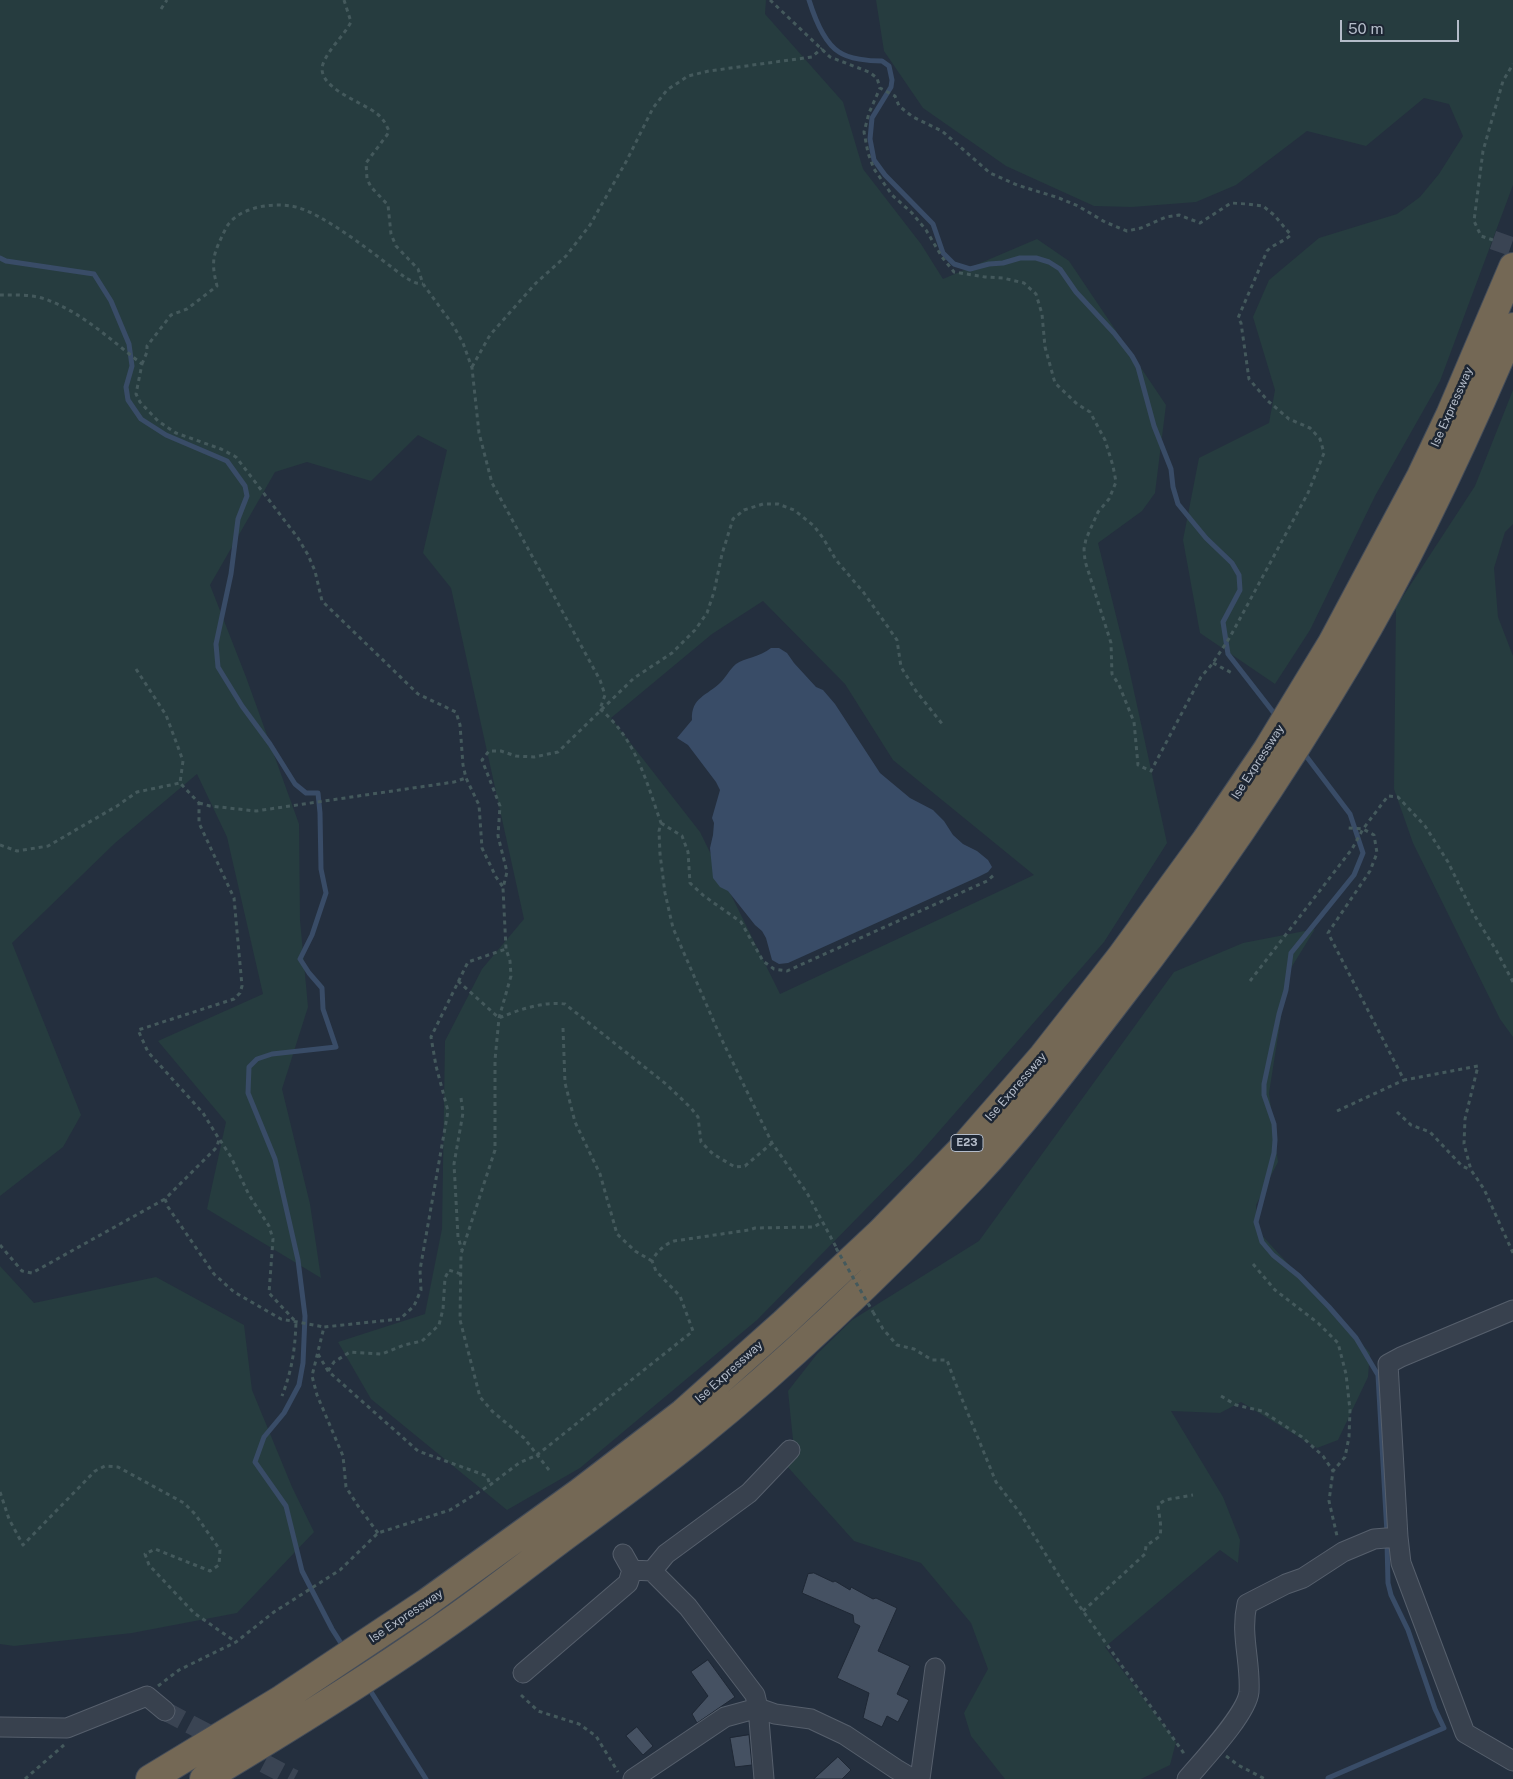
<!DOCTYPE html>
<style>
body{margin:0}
#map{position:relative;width:1513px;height:1779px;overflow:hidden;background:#242f3e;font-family:"Public Sans",sans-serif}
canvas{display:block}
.scale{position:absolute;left:1340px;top:20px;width:119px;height:22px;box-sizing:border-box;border:2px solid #b4bcc9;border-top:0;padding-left:6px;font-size:15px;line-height:18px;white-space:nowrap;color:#b4bcc9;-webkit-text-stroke:4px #1d2633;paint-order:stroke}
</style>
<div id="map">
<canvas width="1513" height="1779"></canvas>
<div class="scale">50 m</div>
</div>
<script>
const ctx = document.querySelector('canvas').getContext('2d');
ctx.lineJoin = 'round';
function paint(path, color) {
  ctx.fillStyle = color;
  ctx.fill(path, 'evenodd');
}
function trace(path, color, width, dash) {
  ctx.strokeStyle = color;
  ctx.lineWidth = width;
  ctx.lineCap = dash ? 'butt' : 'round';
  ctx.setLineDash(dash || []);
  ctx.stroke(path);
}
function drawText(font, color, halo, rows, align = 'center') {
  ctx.font = font + ' "Public Sans",sans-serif';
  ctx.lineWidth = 5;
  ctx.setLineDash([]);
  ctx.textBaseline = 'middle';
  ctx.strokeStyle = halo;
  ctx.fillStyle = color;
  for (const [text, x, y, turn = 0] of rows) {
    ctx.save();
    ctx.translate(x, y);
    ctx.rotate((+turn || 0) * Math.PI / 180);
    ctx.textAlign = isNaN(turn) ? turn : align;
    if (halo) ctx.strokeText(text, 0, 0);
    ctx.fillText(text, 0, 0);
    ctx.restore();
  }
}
const green = new Path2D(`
 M0,0H766L765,14L843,102L863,169L921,244L943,279L1037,239L1069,261L1166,405L1155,493L1142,511L1098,543L1128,664L1167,843L1104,942L914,1160L757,1320L580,1468L507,1510L371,1399L338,1342L425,1314L442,1229L445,1041L482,969L524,919L451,588L423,553L447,450L418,435L371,481L307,462L275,472L210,585L246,677L299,824L300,920L308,1007L282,1089L310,1204L321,1278L207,1209L226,1122L158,1041L263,994L227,837L197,774L115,843L12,943L81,1115L63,1147L0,1196ZM763,601L845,684L893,760L1034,875L780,994L700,832L611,718L712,634Z
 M876,0H1513V185L1440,381L1375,496L1310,630L1275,684L1200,633L1183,540L1199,458L1269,423L1275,390L1253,317L1269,280L1319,238L1397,214L1420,197L1439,174L1463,136L1449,104L1424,98L1366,146L1307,131L1236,185L1196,202L1132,207L1094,206L1006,166L923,108L884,51Z
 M1513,390V524L1505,532L1494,568L1498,617L1513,656V1037L1500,1019L1413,843L1394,789L1396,607L1475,486Z
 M1315,929L1288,973L1269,1093L1278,1162L1256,1205L1257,1230L1370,1353L1368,1377L1338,1440L1317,1448L1241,1402L1220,1413L1171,1411L1223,1497L1240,1540L1238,1563L1220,1550L1105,1647L1176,1742L1170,1765L1141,1779H1005L971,1736L964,1713L988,1669L971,1623L921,1563L854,1541L786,1465L793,1440L788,1391L817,1354L852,1320L979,1241L1174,972L1243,943Z
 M0,1266L34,1303L156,1277L244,1325L252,1390L292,1487L314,1532L237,1613L132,1633L14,1646L0,1644Z`);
const water = new Path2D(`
 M771,648H779L787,653L794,663L816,687L823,690L835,704L880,773L910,798L933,810L944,821L953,835L963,844L977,851L988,860L992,867L988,872L978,877L788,963L779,964L772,960L766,938L762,931L755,925L728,891L720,887L713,878L710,848L713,835L714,823L712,818L720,790L716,782L688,745L677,738L692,720C691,697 707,696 721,682C726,677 730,669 736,664C744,658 760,657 771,648Z`);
const stream = new Path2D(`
 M809,0C814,16 823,42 839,52C849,59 869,61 882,61L889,66L892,80L891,87L872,118L870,139L874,160L885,175L933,224L943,253L954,264L970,269L989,264L1003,263L1020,258H1036L1049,262L1060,269L1076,292L1114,333L1132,356L1138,367L1154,426L1171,469L1173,487L1178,504L1206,538L1232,563L1239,575L1240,590L1223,622L1228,654L1277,717
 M0,258L6,261L94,274L111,301L129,344L132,366L126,387L128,400L141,419L166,435L227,461L245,486L247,496L238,519L231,574L216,644L218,667L242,706L270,744L295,784L306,793H318L320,813L321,869L326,893L312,935L300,959L309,973L322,988L323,1009L336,1047L272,1054L257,1059L249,1067L248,1093L275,1159L298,1260L305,1316L303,1363L299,1385L284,1413L264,1437L255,1462L286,1506L302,1571L332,1629L344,1648
 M1303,752L1350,814L1363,853L1354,875L1291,953L1286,990L1279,1014L1264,1084V1095L1274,1124L1275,1140L1274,1153L1256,1222L1262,1242L1273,1255L1299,1276L1329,1307L1356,1338L1378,1375L1387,1533
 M368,1687L426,1779
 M1328,1779V1778L1444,1728L1435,1709L1408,1630L1391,1595L1388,1583L1387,1542`);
const building = new Path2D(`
 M814,1573L833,1582L835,1581L850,1590L851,1587L873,1599L876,1598L897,1608L878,1651L910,1666L897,1694L909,1700L898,1722L887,1716L882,1727L863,1718L869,1693L837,1678L860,1626L854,1623L853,1615L802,1593L808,1574Z
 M708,1660L735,1697L697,1723L692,1714L708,1696L691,1672Z
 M637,1727L653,1746L643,1755L626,1736Z
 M749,1735L752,1765L735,1767L730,1738Z
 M838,1757L851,1770L842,1779H814Z`);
const minorTunnel = new Path2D(`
 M1493,240L1513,247
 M165,1711L294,1779`);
const path = new Path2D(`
 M344,0L351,22C343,37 329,48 323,64C315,87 362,102 376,113C383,118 386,124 389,131L387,135L366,163L367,179L371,187L388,205L391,234L396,246L418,269L423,284L453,325L463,343L472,368L479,433L492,483L600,680L605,695L600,709
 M770,0L830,57L869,72L877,78L880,88L895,96L899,106L913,117L942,131L990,173L1017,185L1059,198L1078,206L1105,222L1127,231L1141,228L1166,217L1179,215L1200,223L1231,203L1247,204L1263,206L1274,215L1291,235C1283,242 1274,244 1267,251L1238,318L1241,323L1249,379L1268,401L1289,419L1310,428L1320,439L1324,453L1308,493L1230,637L1213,663L1201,677L1151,771L1138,765L1134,722L1119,685L1112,674L1111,643L1085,561L1084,549L1086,539L1098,512L1109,499L1116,482L1113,466L1105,440L1090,412L1077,404L1055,383L1045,347L1042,314L1036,294L1024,283L1003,278L985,277L954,272L942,257L926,230L912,213L892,195L874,169L868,153L864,132L869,113L880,88
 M161,9L167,0
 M1493,240L1481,236L1474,221L1483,151L1503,81L1513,64
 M0,295C16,295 35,294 50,301C84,314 113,342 142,364L136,394L140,402L158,421L176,433L221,449L236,457L298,538L308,555L315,571L322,601L418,694L456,712L460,725L463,765L466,778L479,805L482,848L496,877L503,887
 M142,364L147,352V346L171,315L187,309L217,286C210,259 214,253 226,228C230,220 240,213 249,210C262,205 277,204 291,206C321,210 380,259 406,278L416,283L423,284
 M472,367L490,335L536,283L566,256L590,225L627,160L653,108L667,90L688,76L709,71L812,57L822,48
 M1213,663L1232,673
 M136,669L166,715L178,747L183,761L180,783L199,803V823L234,898L242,986L240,993L234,999L138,1030L148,1052L203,1113L219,1139L217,1147L165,1199L168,1207L214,1274L234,1292L281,1319L324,1327
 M600,709C636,739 646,781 661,823L659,831L660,854L665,893L673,928L721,1038L772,1143L807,1193L836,1247
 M199,803L210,806L256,811L454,782L466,778
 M661,823L682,836L688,852L690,883L704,896L741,922L763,961L774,969L787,971L987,881L995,874
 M0,845L17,851L48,846L117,806L137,792L180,783
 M458,981L499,1018C518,1010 544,1001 565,1004L666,1084L691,1108L698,1117L701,1142L713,1154L735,1167L745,1166L772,1143
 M1250,981L1352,849L1363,829L1347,828
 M1513,982L1496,950L1473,913L1448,862L1425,826L1398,797L1388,796L1363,829L1374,835L1377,853L1370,871L1328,933L1404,1080L1478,1066L1465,1119L1464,1144L1471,1170L1484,1189L1513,1253
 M563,1028L565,1083L575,1122L600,1174L617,1234L635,1251L652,1261
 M461,1098L463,1113L454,1164L458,1237L462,1250
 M1337,1111L1404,1080
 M1397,1112L1411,1125L1430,1132L1462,1166L1471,1170
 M220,1140L231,1157L249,1195L269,1226L273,1239L269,1293L296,1322C295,1350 292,1370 282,1396
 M0,1245L22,1271L32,1273L165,1199
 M1253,1264L1275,1290L1318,1323L1338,1343L1346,1374L1350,1410L1349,1437L1345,1457L1333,1471L1329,1501L1337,1536
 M873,1312L883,1329L897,1345L914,1349L932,1360H947L955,1382L996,1482L1020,1513L1066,1587L1183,1752L1184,1756
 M318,1354L328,1371L418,1451L487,1476L490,1485
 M328,1371L334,1362L350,1352L382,1354L404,1345L422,1341L439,1325L443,1309L445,1278L449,1270L461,1274
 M1221,1396L1236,1405L1262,1411L1302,1437L1323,1456L1333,1471
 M549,1470L524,1438L492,1411L480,1397L460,1320L461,1254L495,1150V1060L499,1018L511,976L510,961L506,949L503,888L507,872L498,836L500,806L482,760L489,751H501L516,756L534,757L558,752L634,678L672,653L695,630L707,613L714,592L722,554L733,519L744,510L763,504H778L794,510L814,526L823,538L836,560L864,593L897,640L901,667L916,691L943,725
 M0,1492L9,1519L23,1545L95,1471L105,1466L118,1467L184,1503L195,1514L220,1550L219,1565L210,1571L155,1549L145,1554L149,1565L194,1613L236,1642
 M378,1533L358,1506L346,1487L343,1456L317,1395L312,1376L324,1327L400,1319L414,1306L421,1290L420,1270L448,1111L436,1066L431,1037L468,962L506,949
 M1083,1611L1145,1554L1146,1546L1160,1536C1162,1525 1159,1516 1158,1505L1165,1500L1193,1495
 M158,1686L179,1670L236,1642L274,1612L340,1570L378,1533L450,1510L490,1485L519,1463L537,1455L693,1331L680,1296L656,1271L652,1261C656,1252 665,1244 674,1241L749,1230L755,1228L814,1227L822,1222
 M521,1695L538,1711L579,1724L596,1736L618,1772
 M1226,1756L1238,1765L1265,1779
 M25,1779L64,1745`);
const minor = new Path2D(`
 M1398,1537L1401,1563L1465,1733L1513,1761
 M623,1554L632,1570L652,1571L688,1607L755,1695L758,1708L764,1779
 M652,1571L666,1554L749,1493L790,1450
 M523,1673L628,1583L632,1570
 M0,1727L67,1728L147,1696L165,1711
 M633,1779L725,1717L758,1708L775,1714L811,1719L845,1735L896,1769L913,1779
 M920,1779L935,1668
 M1187,1779C1202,1761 1247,1714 1249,1692C1251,1662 1240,1635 1247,1604L1286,1584L1303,1578L1343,1552L1374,1539L1398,1537L1388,1364L1401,1357L1513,1310`);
const highway = new Path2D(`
 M150,1779L282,1699L426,1603L580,1492L683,1413L784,1323L880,1233L962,1149L1043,1056L1120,958L1206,840L1267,750L1332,643L1421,476L1450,415L1513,267
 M204,1779C284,1731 364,1682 441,1628C482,1600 521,1569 561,1539C607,1505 653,1472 697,1436C793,1358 888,1266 974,1176C1026,1121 1073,1058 1119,998C1203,890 1280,777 1350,659C1413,553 1465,441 1513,327`);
const pathBridge = new Path2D(`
 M836,1248L873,1312`);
const shields = [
 [967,1143,32]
];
const shieldNames = [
 ["E23",967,1143]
];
const streetNames = [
 ["Ise Expressway",1452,407,-66],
 ["Ise Expressway",1258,762,-57],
 ["Ise Expressway",1016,1087,-49],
 ["Ise Expressway",729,1372,-42],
 ["Ise Expressway",406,1616,-34]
];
paint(green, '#263c3f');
paint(water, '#394c67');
trace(stream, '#394c67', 5);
paint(building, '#455162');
trace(building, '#1f2835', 1);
trace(minorTunnel, '#3a4453', 19, [19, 9]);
trace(minor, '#565f6c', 21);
trace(highway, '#434c59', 30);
trace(path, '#44595c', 3, [4, 4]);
trace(minor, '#38414e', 19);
trace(highway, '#746855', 28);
trace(pathBridge, '#44595c', 3, [4, 4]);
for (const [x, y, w] of shields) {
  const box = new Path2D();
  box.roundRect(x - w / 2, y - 8.5, w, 17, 4);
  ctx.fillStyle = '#1d2633';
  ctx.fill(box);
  trace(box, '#b4bcc9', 1);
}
drawText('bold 11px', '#b4bcc9', null, shieldNames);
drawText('12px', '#b4bcc9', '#1d2633', streetNames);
</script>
